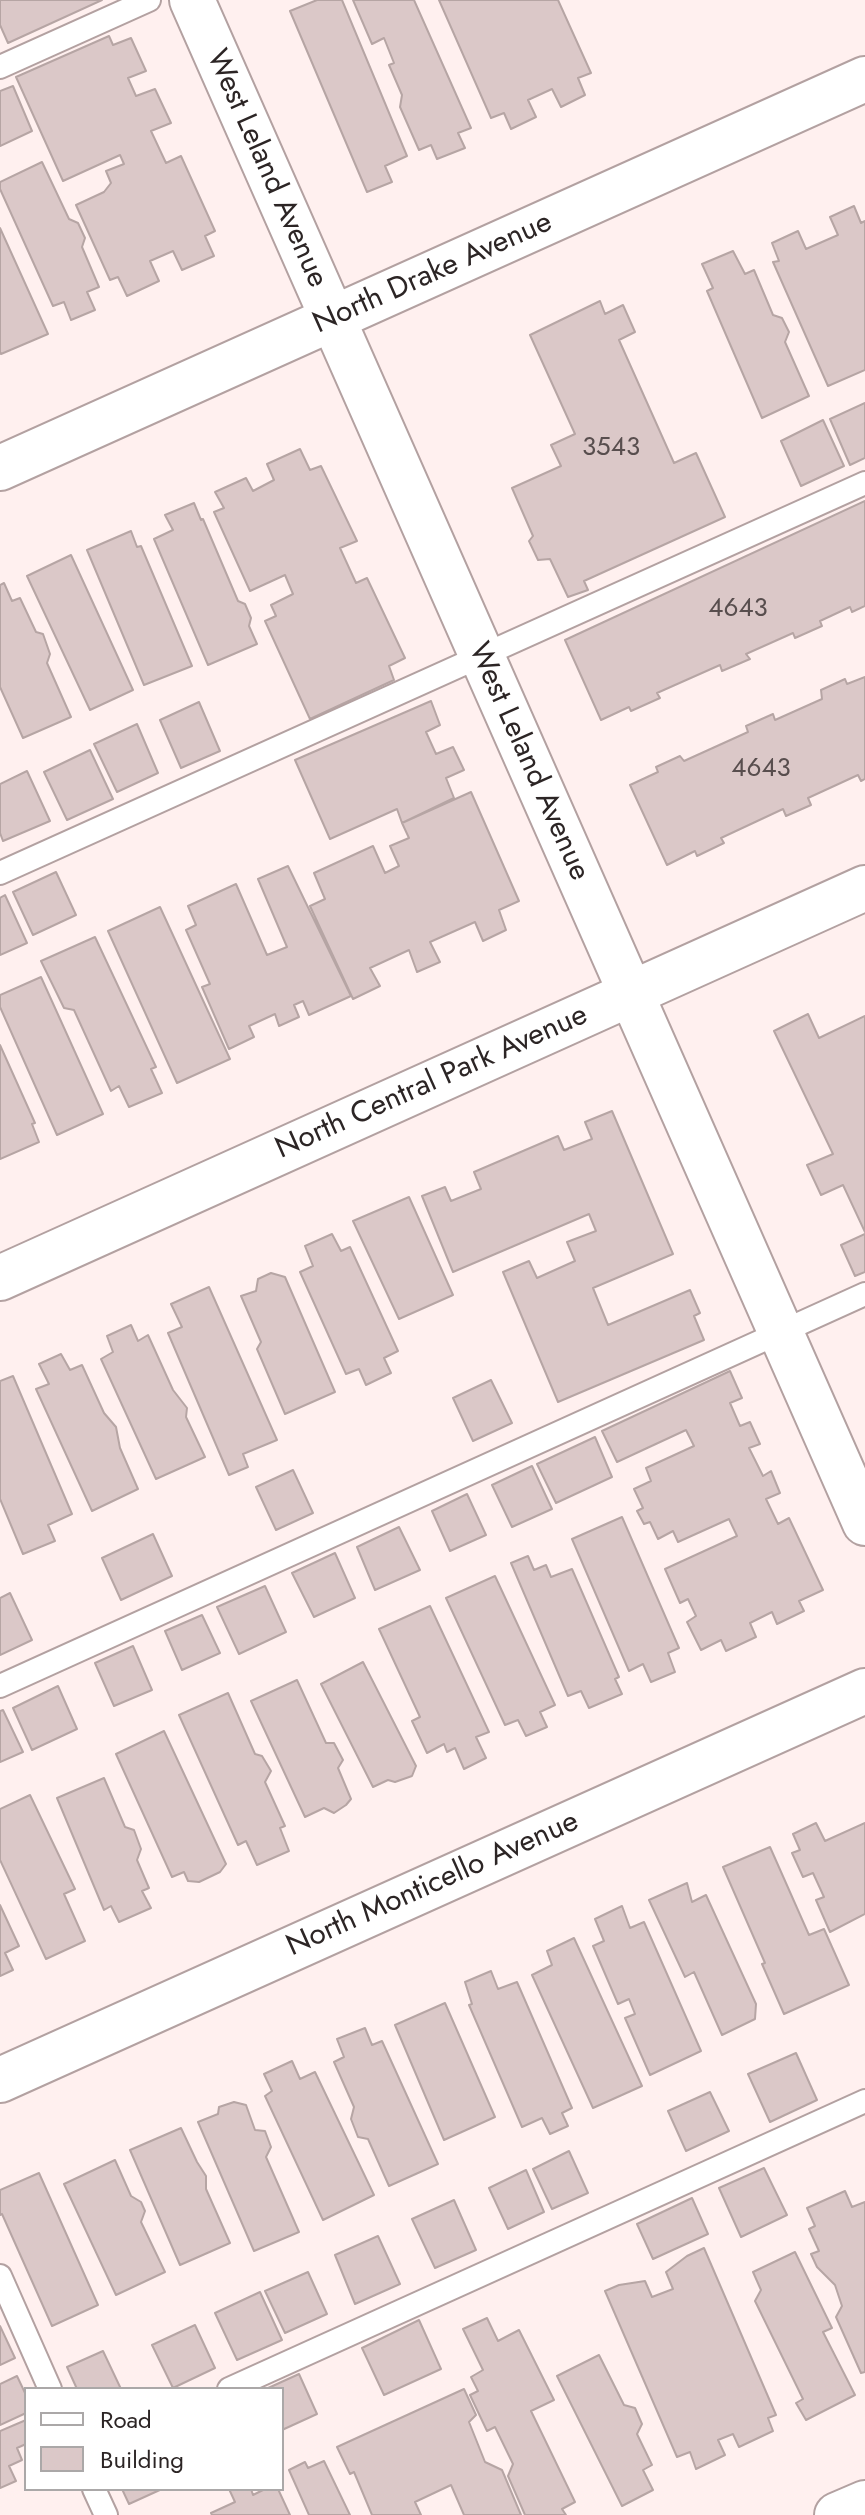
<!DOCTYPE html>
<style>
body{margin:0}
#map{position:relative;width:865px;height:2515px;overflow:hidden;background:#fff0ef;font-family:Jost,sans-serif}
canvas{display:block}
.legend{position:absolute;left:24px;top:2387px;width:260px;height:104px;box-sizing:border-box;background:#fff;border:2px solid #aba8a8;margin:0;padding:10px 14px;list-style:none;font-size:24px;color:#2c2525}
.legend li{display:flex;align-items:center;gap:16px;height:40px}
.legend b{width:40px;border:2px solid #aba8a8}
</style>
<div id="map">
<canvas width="865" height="2515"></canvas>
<ul class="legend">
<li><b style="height:10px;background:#fff"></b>Road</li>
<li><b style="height:22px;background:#dbc8c8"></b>Building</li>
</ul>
</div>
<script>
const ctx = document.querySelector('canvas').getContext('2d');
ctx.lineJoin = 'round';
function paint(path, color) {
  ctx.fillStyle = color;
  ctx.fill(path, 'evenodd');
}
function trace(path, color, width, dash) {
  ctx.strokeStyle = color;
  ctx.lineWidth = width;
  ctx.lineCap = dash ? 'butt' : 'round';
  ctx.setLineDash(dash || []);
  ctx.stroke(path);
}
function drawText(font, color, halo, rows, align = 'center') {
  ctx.font = font + ' Jost,sans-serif';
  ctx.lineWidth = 7;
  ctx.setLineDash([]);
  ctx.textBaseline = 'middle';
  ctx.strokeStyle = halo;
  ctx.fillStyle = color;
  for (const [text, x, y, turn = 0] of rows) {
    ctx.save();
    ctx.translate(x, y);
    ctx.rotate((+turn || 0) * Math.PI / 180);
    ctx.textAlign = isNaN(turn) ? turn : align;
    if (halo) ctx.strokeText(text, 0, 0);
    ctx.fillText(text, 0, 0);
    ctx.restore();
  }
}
const building = new Path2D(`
 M0,0H102L8,43L0,25Z
 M317,0H342L407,156L385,166L392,182L367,192L290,11Z
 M353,0H414L471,128L458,133L465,148L437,159L431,145L419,150L400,107L402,95L389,65L394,63L384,38L372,44Z
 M439,0H558L591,73L578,78L585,95L561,107L552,89L528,100L536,117L511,129L504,113L491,118Z
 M109,36L113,45L131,38L146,71L128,78L136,96L155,89L171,123L151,131L166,163L181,156L215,231L205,236L214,256L182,270L173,251L150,261L159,281L127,296L118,277L110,280L76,205L104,192L111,183L106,171L124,164L120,155L63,181L16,77Z
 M13,86L32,131L0,146V91Z
 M42,162L69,219L78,223L85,238L82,247L99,287L87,292L95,310L71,320L64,302L53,306L0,189V182Z
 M854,206L861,223L865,221V370L828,386L773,262L779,261L772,243L798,231L806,249L838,235L830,217Z
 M0,228L48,334L1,354L0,352Z
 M733,251L745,274L754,270L773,315L782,318L789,332L785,342L809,396L762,418L707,291L713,288L702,264Z
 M600,301L605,314L623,305L635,332L619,340L674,463L696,453L725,517L584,581L588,590L568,597L550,559L538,560L529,541L533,536L512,488L561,466L551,445L575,434L530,335Z
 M865,403V458L850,465L830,419Z
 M823,420L844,466L801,486L781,441Z
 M300,449L310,470L321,466L357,541L340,548L356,583L367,578L405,658L389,666L394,680L310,719L265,621L276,616L271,605L293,594L285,575L250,591L214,512L224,508L215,492L246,478L253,491L274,480L267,464Z
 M865,501V606L852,612L850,607L820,621L822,626L795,638L793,633L746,654L750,659L722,671L720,665L657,693L660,698L631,711L629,707L601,720L565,640Z
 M194,503L201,520L203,519L238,601L245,604L251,618L249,626L257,644L208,665L154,539L173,530L165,515Z
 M131,531L137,547L141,546L192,666L144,685L87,550Z
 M71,555L133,690L90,710L27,576Z
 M4,583L12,601L20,598L36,632L43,634L50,654L47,663L71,717L23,738L0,687V585Z
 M865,677V779L861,781L858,775L808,798L811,805L786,816L783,809L721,838L724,843L697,856L695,851L667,865L630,785L658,772L656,767L680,756L684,761L748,732L746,726L773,714L775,720L822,699L821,690L845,679L847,684Z
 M431,701L440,725L426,732L436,754L453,747L464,770L446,778L454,798L402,823L397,809L330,839L295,760Z
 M199,702L220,751L181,768L160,720Z
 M137,724L158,773L117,792L94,744Z
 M90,750L113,799L67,820L44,772Z
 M27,771L50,821L3,841L0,833V784Z
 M471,792L519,901L499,910L506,930L483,941L475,922L430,942L440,962L417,972L409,950L370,968L380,986L353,999L310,906L325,899L314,873L373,846L385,873L399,866L390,846L409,838L402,823Z
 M288,866L351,996L309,1015L303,1001L294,1005L299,1017L279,1026L275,1014L249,1026L254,1037L229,1049L202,987L210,984L186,930L196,925L188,906L236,884L267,955L287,947L258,879Z
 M56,872L76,915L33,935L13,892Z
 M5,895L27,943L0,955V898Z
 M160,907L230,1059L177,1083L108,931Z
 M95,937L156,1067L151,1069L162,1093L129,1107L119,1086L111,1091L74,1010L64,1008L41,961Z
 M41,977L103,1114L57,1135L0,1007V995Z
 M808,1014L819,1038L865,1016V1232L843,1185L821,1195L807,1165L833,1154L774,1031Z
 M0,1045L35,1123L32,1124L39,1142L0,1159Z
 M612,1111L673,1254L593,1288L608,1325L690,1290L700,1313L694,1316L704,1340L558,1402L503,1272L529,1261L537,1278L575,1261L567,1242L596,1231L589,1214L453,1272L422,1196L445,1187L451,1201L481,1189L474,1172L558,1136L564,1150L592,1139L585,1122Z
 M409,1197L453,1295L399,1319L353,1221Z
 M332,1234L341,1251L350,1247L398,1351L384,1358L391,1373L366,1385L359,1369L346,1374L300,1272L313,1266L305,1246Z
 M865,1234V1272L855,1276L841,1245Z
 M271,1273L285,1277L335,1392L285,1414L257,1349L261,1342L241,1296L256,1291L258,1279Z
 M209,1287L277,1440L243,1454L248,1467L229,1475L168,1333L182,1327L171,1304Z
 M131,1325L138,1341L148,1335L173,1390L187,1408L186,1417L205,1457L156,1479L101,1359L113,1352L107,1336Z
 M61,1354L70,1370L82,1365L104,1413L116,1427L120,1448L138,1489L92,1511L36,1389L49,1384L39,1364Z
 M730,1371L742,1398L730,1403L740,1426L750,1422L760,1444L749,1448L763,1476L771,1471L780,1493L766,1499L778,1524L789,1518L823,1590L799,1601L804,1611L777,1624L772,1612L750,1623L756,1637L726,1651L721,1640L701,1650L687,1622L696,1616L688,1599L680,1603L665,1569L737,1536L729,1519L678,1542L673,1531L658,1539L650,1522L644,1524L637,1511L643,1508L634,1489L651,1481L646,1468L694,1446L686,1430L617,1462L602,1431Z
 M13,1376L72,1514L48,1525L55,1541L23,1554L0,1499V1381Z
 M491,1380L512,1423L473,1441L453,1398Z
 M595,1437L612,1477L556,1503L537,1464Z
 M532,1466L552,1509L512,1527L492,1485Z
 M293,1470L313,1513L276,1530L256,1487Z
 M467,1494L486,1535L450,1551L432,1511Z
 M622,1517L679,1648L668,1653L675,1672L651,1682L643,1664L629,1671L572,1539Z
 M399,1527L420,1570L375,1590L357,1547Z
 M153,1534L172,1576L121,1600L102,1558Z
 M335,1553L355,1598L314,1617L292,1573Z
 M528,1556L534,1570L546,1565L551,1577L572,1569L619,1677L615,1679L622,1694L589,1708L581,1691L568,1696L511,1563Z
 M495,1576L555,1705L540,1712L547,1727L526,1736L518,1720L505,1725L446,1598Z
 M265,1586L286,1632L239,1654L217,1607Z
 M10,1593L32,1640L0,1655V1598Z
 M430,1606L489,1732L476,1737L486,1758L464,1769L455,1748L447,1752L444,1744L427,1753L412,1721L420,1717L379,1629Z
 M202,1615L220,1653L182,1670L165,1631Z
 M133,1646L152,1690L114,1706L95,1663Z
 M363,1662L416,1766L412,1776L395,1782L388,1780L373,1787L321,1684Z
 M297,1680L326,1743H334L343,1760L338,1768L351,1799L346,1805L334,1813L324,1808L305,1817L251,1701Z
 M58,1686L77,1729L32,1750L13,1708Z
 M228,1693L255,1754L262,1756L271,1771L265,1782L285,1826L280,1828L289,1851L257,1865L246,1841L238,1845L179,1715Z
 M3,1710L23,1752L0,1762V1711Z
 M164,1731L226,1864L220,1872L199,1882L188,1881L184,1872L172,1877L116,1754Z
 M104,1778L125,1827L134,1830L141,1849L137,1860L149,1888L142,1891L151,1908L119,1922L111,1906L104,1910L57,1798Z
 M30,1795L75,1889L64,1894L85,1941L46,1959L0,1860V1809Z
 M816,1823L825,1841L865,1823V1914L830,1932L816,1900L824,1897L813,1873L803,1877L792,1853L800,1850L793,1834Z
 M770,1847L809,1935L824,1929L849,1985L784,2014L762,1964L765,1963L723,1867Z
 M687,1883L692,1902L706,1895L756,2004L755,2019L722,2035L694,1972L685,1977L649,1900Z
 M0,1905L19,1946L5,1953L13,1970L0,1976Z
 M622,1906L630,1928L644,1922L701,2051L650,2075L625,2018L635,2014L629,1999L618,2004L593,1946L604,1941L595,1919Z
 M574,1938L642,2086L593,2108L532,1975L552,1965L547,1951Z
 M491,1971L498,1989L517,1982L572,2108L562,2113L568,2126L550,2134L542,2118L522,2127L469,2005L472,2004L465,1982Z
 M445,2003L495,2117L444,2140L395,2025Z
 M365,2028L372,2045L382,2041L438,2164L389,2186L368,2139L358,2137L351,2119L354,2107L334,2062L344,2057L337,2039Z
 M796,2053L817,2100L770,2122L748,2074Z
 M292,2061L300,2079L315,2072L374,2195L323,2220L265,2096L272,2091L264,2074Z
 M710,2092L729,2131L686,2151L668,2111Z
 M234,2102L246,2105L255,2130L265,2131L271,2147L266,2157L299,2232L254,2251L198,2122L218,2114L219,2107Z
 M181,2128L197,2162L206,2176V2189L230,2243L180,2265L130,2150Z
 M569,2151L588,2193L552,2209L533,2169Z
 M115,2160L131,2196L141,2202L145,2211L141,2222L165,2272L116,2295L64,2184Z
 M764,2168L787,2215L741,2237L719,2188Z
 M526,2170L544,2212L508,2229L489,2188Z
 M39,2173L98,2305L52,2326L2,2214L0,2215V2190Z
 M845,2191L852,2207L865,2202V2372L861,2373L836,2317L842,2306L835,2285L817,2267L811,2254L819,2251L809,2229L815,2226L807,2208Z
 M692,2198L708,2234L653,2259L637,2224Z
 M454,2200L476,2250L435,2268L412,2219Z
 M378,2236L400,2284L355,2304L335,2255Z
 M704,2248L776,2415L768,2418L773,2431L739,2447L733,2434L718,2440L725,2455L696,2469L690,2452L677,2457L605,2291L619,2285L645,2281L652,2297L673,2289L666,2272L687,2256Z
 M795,2252L832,2328L823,2332L855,2395L806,2420L796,2403L803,2399L755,2301L761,2290L753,2272Z
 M308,2272L327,2314L285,2333L265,2291Z
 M260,2292L282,2340L237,2360L215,2313Z
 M487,2318L498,2341L519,2330L554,2400L531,2411L575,2502L562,2509L566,2515H525L508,2476L513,2464L495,2427L487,2431L470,2395L478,2391L471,2377L483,2370L463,2329Z
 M419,2320L441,2369L384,2395L362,2348Z
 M195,2325L215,2368L173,2388L152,2345Z
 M0,2326L15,2358L0,2365Z
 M103,2351L121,2389H77L67,2367Z
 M599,2355L624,2405L635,2408L642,2424L637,2434L652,2465L643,2470L653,2490L622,2506L557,2376Z
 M299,2374L317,2414L282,2430V2389H266Z
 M17,2376L26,2395V2413L0,2425V2384Z
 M464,2389L476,2415L469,2422L485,2462L502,2470L521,2515H464L451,2485L415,2502L421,2515H372L354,2472L350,2474L337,2447Z
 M26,2420V2444L17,2448L22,2460L9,2466L16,2481L0,2488V2431Z
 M324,2461L350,2515H309L289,2470L305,2462L308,2468Z
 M122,2489H162L129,2504Z
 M229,2489H251L253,2495L265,2489H278L290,2515H212L211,2513L235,2502Z`);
const service = new Path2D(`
 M0,67L149,0
 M0,873L865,483
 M0,1686L865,1294
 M0,2276L50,2389
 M229,2389L865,2101
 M94,2489L106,2515`);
const minor = new Path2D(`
 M192,0L865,1523
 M0,468L865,79
 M0,1278L865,888
 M0,2080L865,1691
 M837,2515L865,2503`);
const numberNames = [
 ["3543",611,449],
 ["4643",738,610],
 ["4643",761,770]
];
const streetNames = [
 ["West Leland Avenue",266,169,66],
 ["North Drake Avenue",433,274,-24],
 ["West Leland Avenue",528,762,66],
 ["North Central Park Avenue",432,1083,-24],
 ["North Monticello Avenue",433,1885,-24]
];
paint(building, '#dbc8c8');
trace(building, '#b6a5a4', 2);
trace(service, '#b3a1a1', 26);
trace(minor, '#b3a1a1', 48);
trace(service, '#fff', 22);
trace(minor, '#fff', 44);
drawText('26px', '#584e4e', null, numberNames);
drawText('30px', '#2c2525', '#fff', streetNames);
</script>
